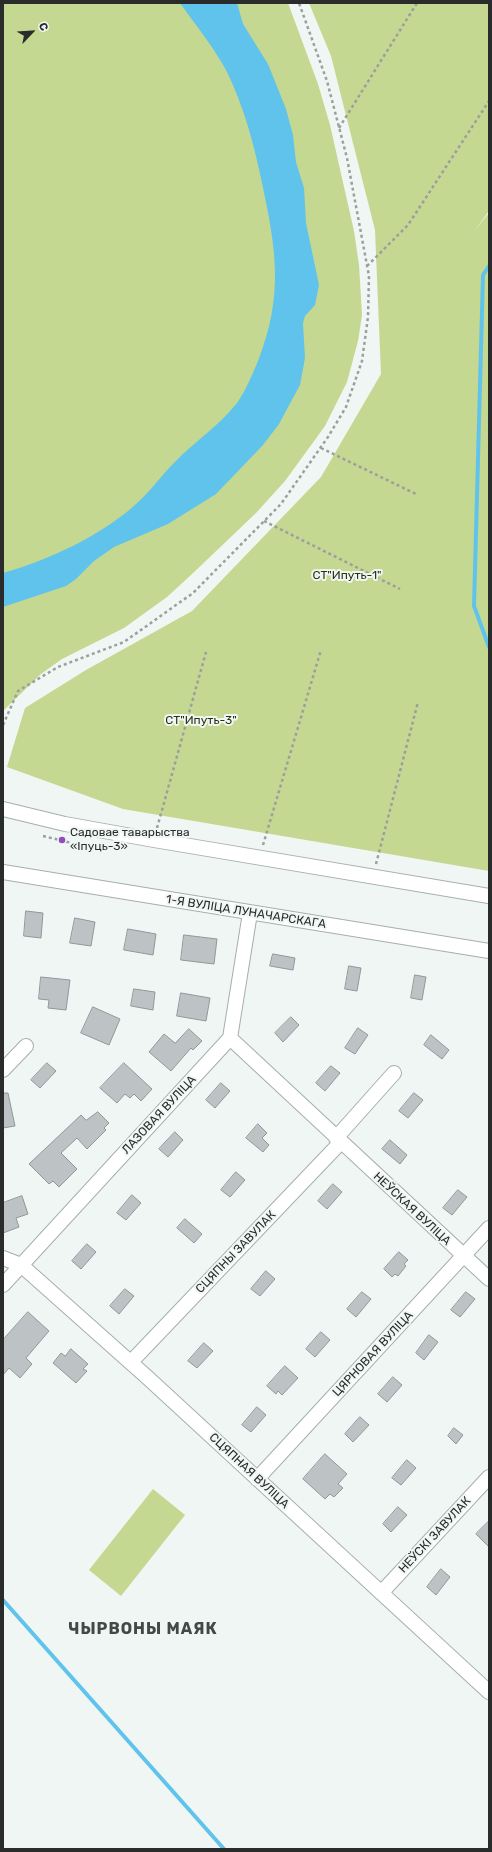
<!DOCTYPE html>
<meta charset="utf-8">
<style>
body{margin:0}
#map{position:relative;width:492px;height:1852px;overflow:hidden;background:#eff6f3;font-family:Rubik,sans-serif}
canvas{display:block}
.frame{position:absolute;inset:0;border:4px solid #2a2c2b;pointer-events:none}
.north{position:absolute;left:12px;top:12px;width:40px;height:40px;-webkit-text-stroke:3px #eff6f3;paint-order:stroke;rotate:65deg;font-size:11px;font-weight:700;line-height:16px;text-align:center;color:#2a2c2b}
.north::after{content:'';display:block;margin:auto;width:14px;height:18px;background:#2a2c2b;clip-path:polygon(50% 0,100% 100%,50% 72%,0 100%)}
</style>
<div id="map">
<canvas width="492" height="1852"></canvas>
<div class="frame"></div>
<div class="north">С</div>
</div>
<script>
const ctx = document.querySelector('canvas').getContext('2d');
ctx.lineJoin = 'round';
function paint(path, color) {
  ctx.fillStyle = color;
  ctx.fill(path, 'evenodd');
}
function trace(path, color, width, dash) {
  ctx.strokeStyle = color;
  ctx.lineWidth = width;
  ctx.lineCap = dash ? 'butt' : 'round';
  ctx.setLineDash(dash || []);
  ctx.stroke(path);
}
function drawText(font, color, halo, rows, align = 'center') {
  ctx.font = font + ' Rubik,sans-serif';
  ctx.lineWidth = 4;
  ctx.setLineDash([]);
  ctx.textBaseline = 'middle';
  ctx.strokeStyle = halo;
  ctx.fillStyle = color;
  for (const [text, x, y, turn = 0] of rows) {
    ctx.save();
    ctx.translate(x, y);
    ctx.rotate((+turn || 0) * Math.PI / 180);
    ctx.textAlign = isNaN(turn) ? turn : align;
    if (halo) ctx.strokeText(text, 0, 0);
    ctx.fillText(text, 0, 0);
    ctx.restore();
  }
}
const green = new Path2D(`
 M3,3H288L318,84L330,125L354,231L359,265L362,315L358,341L347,382L325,426L285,481L256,513L191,575L167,597L124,628L62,659L41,674L3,711Z
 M309,3H489V211L475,230L489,213V871L123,809L7,767L25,708L86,670L192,611L321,477L381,374L375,230L331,56Z
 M153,1489L185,1515L121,1596L89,1570Z`);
const water = new Path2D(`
 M180,3H237L243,24L268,64L286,109L293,135L296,162L304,188L306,223L319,285L315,305L305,316L303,323L305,358L300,385L279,424L263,445L216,494L168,524L114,547L94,561L76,579L66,586L3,607V573C48,560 99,537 135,505C149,493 160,477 174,463C194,442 219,426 237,403C246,390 252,375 258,361C284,295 276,249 262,183C254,144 244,107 227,72C214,47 196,26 180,3Z`);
const stream = new Path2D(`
 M489,266L483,275L474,606L489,647
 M3,1600L224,1849`);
const building = new Path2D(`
 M26,911L43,913L41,938L24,936Z
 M75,918L95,922L91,946L70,943Z
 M128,929L156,934L153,955L124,950Z
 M184,935L217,939L214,964L181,960Z
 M273,954L295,958L293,970L270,966Z
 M349,966L361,968L357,991L345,989Z
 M415,975L426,977L422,1000L411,998Z
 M41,977L70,980L66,1010L48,1008L49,1000L39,999Z
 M134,989L155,992L153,1010L131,1006Z
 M181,993L210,998L206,1021L177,1016Z
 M93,1007L120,1019L109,1045L81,1033Z
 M291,1017L299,1025L283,1042L275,1033Z
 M358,1028L368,1035L355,1054L345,1048Z
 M189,1029L202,1041L193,1050L191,1048L171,1071L149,1052L164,1034L175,1043Z
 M431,1035L449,1050L442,1059L424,1045Z
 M47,1063L56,1071L40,1088L31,1080Z
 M124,1063L152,1089L141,1101L134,1094L130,1098L125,1094L117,1103L100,1088Z
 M331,1066L340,1073L325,1091L316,1083Z
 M221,1083L230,1091L215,1108L206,1100Z
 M3,1093H8L15,1126L3,1128Z
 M414,1093L423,1100L408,1118L399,1111Z
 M98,1112L109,1123L104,1128L106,1130L87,1149L77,1138L61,1153L77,1169L59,1187L53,1181L49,1184L29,1164L81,1115L86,1120Z
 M258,1124L267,1133L262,1138L269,1145L263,1152L246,1138Z
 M175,1132L183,1140L168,1157L159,1149Z
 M390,1140L407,1155L400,1164L382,1149Z
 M236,1172L245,1180L230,1197L221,1190Z
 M333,1184L342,1192L327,1209L318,1201Z
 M458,1190L467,1197L452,1215L443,1208Z
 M132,1195L141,1203L126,1220L117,1213Z
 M22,1196L28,1214L16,1218L19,1227L3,1233V1203Z
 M185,1219L202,1234L194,1243L177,1228Z
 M87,1244L96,1252L81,1269L72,1261Z
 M399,1252L408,1260L404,1264L406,1266L398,1276L395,1274L392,1277L384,1269Z
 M266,1271L275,1279L260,1296L251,1289Z
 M125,1289L134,1296L119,1314L110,1306Z
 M362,1292L371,1299L356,1317L347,1309Z
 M466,1292L475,1299L460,1317L451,1310Z
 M28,1312L49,1331L26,1358L32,1364L20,1378L9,1368L3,1375V1340Z
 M321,1332L330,1340L315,1357L306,1349Z
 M429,1335L438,1342L424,1360L416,1353Z
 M204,1343L213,1351L197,1368L188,1361Z
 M71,1349L88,1364L83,1369L87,1371L76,1383L53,1363L61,1353L65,1356Z
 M285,1366L298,1378L282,1395L278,1391L276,1394L267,1386Z
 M393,1377L402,1385L387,1402L378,1394Z
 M257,1407L266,1415L251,1432L242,1425Z
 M360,1417L369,1425L353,1442L345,1434Z
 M454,1428L463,1435L456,1444L448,1436Z
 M325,1454L347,1474L338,1484L343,1488L334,1497L330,1494L325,1499L303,1479Z
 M407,1460L416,1468L401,1485L392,1478Z
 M398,1507L407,1515L391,1532L383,1524Z
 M489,1521V1547L476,1534Z
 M441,1569L450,1577L436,1595L427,1587Z`);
const path = new Path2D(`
 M339,128L417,3
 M367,266L408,225L489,101
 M321,448L418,495
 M264,521L400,589
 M3,725L18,691L58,667L124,642L193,593L281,504L328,437L346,407L362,361L368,317L369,276L347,158L327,81L299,3
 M157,828L206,652
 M43,836L80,845
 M263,845L321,650
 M376,864L418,702`);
const minor = new Path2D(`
 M3,809L65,824L154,840L489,896
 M3,872L489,951
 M230,1038L489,1279
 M3,1070L26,1046
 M336,1138L394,1073
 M3,1258L21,1265L148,1378L489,1692
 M3,1285L230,1038L250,913
 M131,1362L341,1142
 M257,1479L489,1228
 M381,1593L489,1477`);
const markers = [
 [62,840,4,"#904dc1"]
];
const parkNames = [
 ["СТ\"Ипуть-1\"",347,576],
 ["СТ\"Ипуть-3\"",201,721]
];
const poiNames = [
 ["Садовае таварыства",70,833],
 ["«Іпуць-3»",70,847]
];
const streetNames = [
 ["1-Я ВУЛІЦА ЛУНАЧАРСКАГА",246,912,9],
 ["ЛАЗОВАЯ ВУЛІЦА",159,1115,-47],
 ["НЕЎСКАЯ ВУЛІЦА",412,1209,43],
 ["СЦЯПНЫ ЗАВУЛАК",236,1252,-46],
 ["ЦЯРНОВАЯ ВУЛІЦА",373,1354,-47],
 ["СЦЯПНАЯ ВУЛІЦА",249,1471,43],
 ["НЕЎСКІ ЗАВУЛАК",435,1535,-47]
];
const districtNames = [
 ["ЧЫРВОНЫ МАЯК",143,1629]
];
paint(green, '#c4d891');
paint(water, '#60c3ec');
trace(stream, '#60c3ec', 4);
paint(building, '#bdc3c4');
trace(building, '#919798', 1);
trace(minor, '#a8aeac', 16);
trace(path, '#9b9f9d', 2.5, [3, 3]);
trace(minor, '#fff', 14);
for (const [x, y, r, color] of markers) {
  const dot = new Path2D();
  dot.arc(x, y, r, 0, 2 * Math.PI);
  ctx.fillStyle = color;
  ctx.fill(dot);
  trace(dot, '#eff6f3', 1.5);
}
drawText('12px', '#28300d', '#eff6f3', parkNames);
drawText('12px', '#2a2c2b', '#eff6f3', poiNames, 'left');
drawText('12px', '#2a2c2b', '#eff6f3', streetNames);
ctx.letterSpacing = '1px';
drawText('bold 16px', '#444947', '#eff6f3', districtNames);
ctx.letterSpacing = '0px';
</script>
